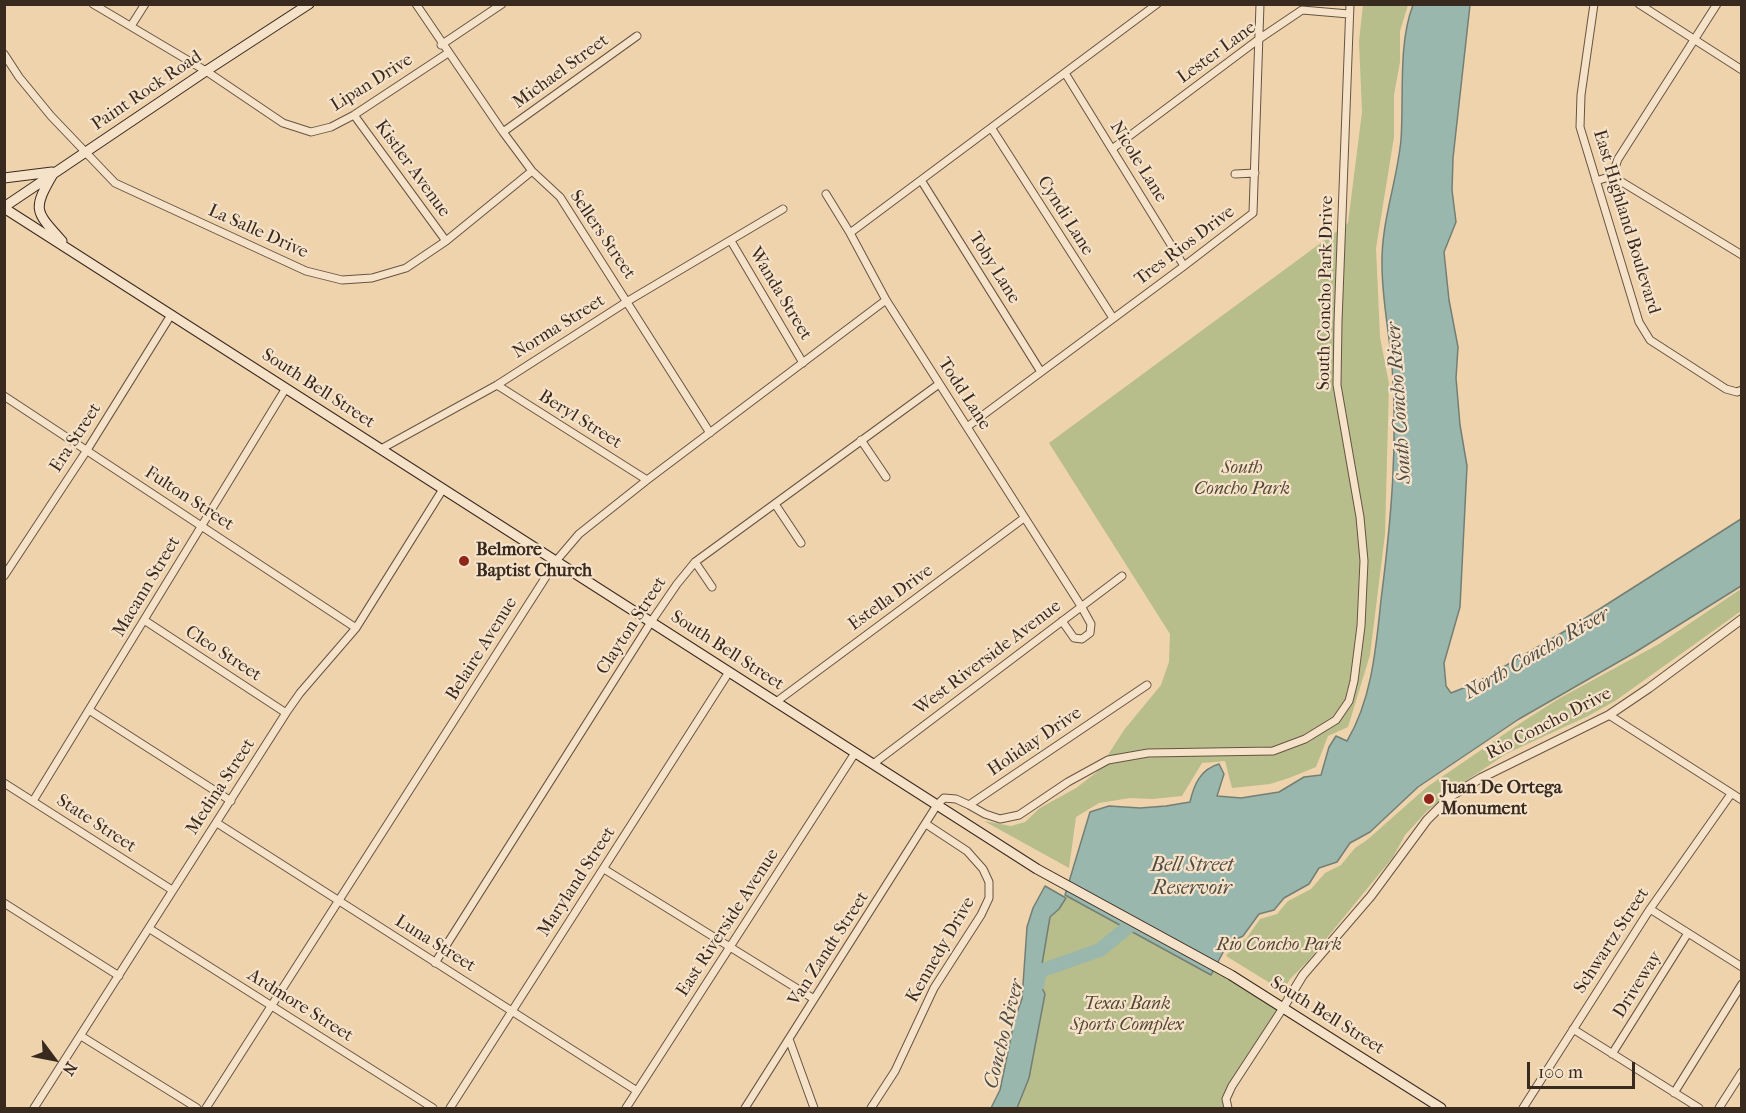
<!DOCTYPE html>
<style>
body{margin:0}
#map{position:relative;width:1746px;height:1113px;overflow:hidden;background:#efd3ac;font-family:"IM FELL French Canon",serif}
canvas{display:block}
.frame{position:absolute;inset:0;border:6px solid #392a20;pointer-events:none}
.north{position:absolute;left:24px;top:1029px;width:60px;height:60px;-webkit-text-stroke:4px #f5e2c9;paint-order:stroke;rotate:122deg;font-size:16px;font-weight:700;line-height:24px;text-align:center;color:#392a20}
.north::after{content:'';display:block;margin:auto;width:21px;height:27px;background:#392a20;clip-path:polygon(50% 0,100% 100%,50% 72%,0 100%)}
.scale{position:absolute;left:1527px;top:1062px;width:108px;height:27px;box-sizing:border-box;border:3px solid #392a20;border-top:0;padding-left:8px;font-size:18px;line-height:21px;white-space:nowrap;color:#392a20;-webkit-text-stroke:4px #f5e2c9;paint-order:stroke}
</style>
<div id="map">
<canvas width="1746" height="1113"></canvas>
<div class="frame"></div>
<div class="north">N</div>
<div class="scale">100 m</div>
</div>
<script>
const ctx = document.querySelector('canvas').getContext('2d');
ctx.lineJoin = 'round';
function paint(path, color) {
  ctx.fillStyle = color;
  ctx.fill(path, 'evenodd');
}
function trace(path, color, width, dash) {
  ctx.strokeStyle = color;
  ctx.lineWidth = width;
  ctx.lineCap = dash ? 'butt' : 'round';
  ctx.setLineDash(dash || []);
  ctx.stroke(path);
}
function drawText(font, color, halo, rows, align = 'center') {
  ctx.font = font + ' "IM FELL French Canon",serif';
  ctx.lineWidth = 4.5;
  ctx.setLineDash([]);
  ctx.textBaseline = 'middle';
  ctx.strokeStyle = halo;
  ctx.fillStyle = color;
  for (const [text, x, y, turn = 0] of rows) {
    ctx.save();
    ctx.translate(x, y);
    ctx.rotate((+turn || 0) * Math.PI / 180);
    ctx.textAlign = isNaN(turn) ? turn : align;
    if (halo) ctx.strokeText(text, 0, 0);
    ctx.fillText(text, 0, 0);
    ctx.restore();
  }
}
const green = new Path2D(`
 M1363,5H1408L1400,31V62L1394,95V137L1376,248L1380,337L1389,384L1385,534L1370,655L1348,727L1328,736L1316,767L1289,778L1270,784L1232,788L1225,761L1202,763L1182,796L1153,799L1130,798L1099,803L1076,817L1069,868L984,821L1011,826L1025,822L1040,808L1076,788L1097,772L1124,730L1161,685L1169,662L1170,634L1049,443L1348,223L1362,112L1359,41Z
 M1741,589V611L1615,701L1588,716L1506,754L1460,785L1427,811L1405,835L1393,857L1308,961L1290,979L1283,991L1226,956L1232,948L1246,939L1260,919L1277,914L1288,901L1311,889L1325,873L1341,865L1355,848L1367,840L1427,787L1519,724L1560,698L1659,644Z
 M1081,882L1210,954L1231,975L1283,1008L1232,1086L1228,1108H1006L1050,917Z`);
const water = new Path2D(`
 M1413,5H1470L1453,158L1452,190L1456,222L1444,252L1449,300L1458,347L1456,378L1460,425L1467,466L1460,607L1444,663L1446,686L1451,693L1476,683L1565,631L1741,519V586L1634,653L1519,719L1418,787L1370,832L1350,843L1337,862L1319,868L1309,884L1284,898L1274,910L1259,914L1243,936L1228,943L1211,975L1065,895L1090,812L1109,806L1140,808L1166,806L1190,802C1194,784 1201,769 1219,764L1224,774L1217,796L1241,798L1279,792L1304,777L1321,775L1329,747L1336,736L1347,741C1372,699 1376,648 1381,600C1391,522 1398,444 1392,365C1389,331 1382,299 1382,265C1381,222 1397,182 1401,140C1404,98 1398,43 1413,5Z
 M1045,886L1066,898L1059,909L1050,917L1039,982L1045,994L1029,1078L1017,1108H991L1000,1090L1015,1018L1022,999L1027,927L1033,908Z`);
const river = new Path2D(`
 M1037,985L1040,971L1100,950L1140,917`);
const minor = new Path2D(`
 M93,4L206,71L283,123L311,132L331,127L354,115L448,53
 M416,4L503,132L532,171L560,197L710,433
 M1594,4L1581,95L1580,127L1639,322L1650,340L1726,389L1737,392L1742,390
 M1639,4L1742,70
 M131,26L145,4
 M441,45L502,4
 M4,54L19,77L51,116L115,183L306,271L342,280L372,278L406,268L446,241L532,171
 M1065,73L1184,266
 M354,115L446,241
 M992,129L1113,318
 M503,132L637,36
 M1112,149L1259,39L1302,10L1349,14
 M1235,174L1255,173
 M1612,176L1618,159L1717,4
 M921,180L1041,372
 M1596,181L1612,176L1742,255
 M826,194L850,233L886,300L1081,606L1091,624L1090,633L1082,639L1074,638L1062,621
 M850,233L1157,4
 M731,241L803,363
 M497,385L647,480
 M4,396L356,628
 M967,427L1184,266L1253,213L1260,4
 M861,440L886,477
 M381,449L497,385L628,301L783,209
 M775,504L801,543
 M695,562L712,587
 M4,576L87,450L171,315
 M144,620L286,713
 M776,702L1024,518
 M89,710L231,801
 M1609,715L1742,800
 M873,764L1122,576
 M4,783L172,890
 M33,801L286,388
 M969,805L985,814L1000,819L1019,815L1068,782L1108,760L1148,753L1273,751L1305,739L1336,720L1349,701L1354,681L1361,626L1364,561L1360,517L1337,385L1338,322L1350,4
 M217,823L637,1091
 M604,869L814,999
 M4,903L119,976
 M1650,909L1742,967
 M150,929L433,1108
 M435,963L651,622L677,584L695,562L939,384
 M1573,1029L1699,1108
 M81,1036L197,1108
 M789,1039L814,1108
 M1612,1054L1688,933
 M1674,1093L1742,984
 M34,1108L286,713L300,693L356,628L443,489
 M206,1108L556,561L579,534L647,480L886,300
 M450,1108L729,672
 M626,1108L855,753
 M745,1108L937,805L944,798L956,799L969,805L1147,685
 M871,1108L895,1071L934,988L981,915L989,898V882L983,869L967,851L926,824
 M1228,1108L1226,1099L1232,1086L1283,1008
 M1523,1108L1650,909L1731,794
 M1719,1108L1742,1072`);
const tertiary = new Path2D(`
 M1283,1008L1303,975L1371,896L1427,820L1451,796L1481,778L1609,715L1649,688L1742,619`);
const secondary = new Path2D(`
 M53,174C32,210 35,211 62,241
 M4,178L52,172
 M4,207L206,71L309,4
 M4,208L1037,869L1231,975L1441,1108`);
const markers = [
 [464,561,6,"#8f2418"],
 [1429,799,6,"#8f2418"]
];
const streetNames = [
 ["Lester Lane",1217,53,-36],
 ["Michael Street",561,72,-36],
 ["Lipan Drive",372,83,-32],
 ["Paint Rock Road",147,91,-34],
 ["Nicole Lane",1138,162,58],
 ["Kistler Avenue",412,169,54],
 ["Cyndi Lane",1065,216,58],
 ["East Highland Boulevard",1626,222,73],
 ["La Salle Drive",258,232,24],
 ["Sellers Street",602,235,56],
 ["Tres Rios Drive",1185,246,-37],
 ["Toby Lane",994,268,58],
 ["South Concho Park Drive",1326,293,-89],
 ["Wanda Street",780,294,59],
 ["Norma Street",559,327,-32],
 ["South Bell Street",318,389,33],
 ["Todd Lane",964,394,57],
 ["Beryl Street",580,420,32],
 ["Era Street",76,438,-57],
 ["Fulton Street",189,499,33],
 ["Macann Street",147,587,-59],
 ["Estella Drive",891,598,-36],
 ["Clayton Street",632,626,-57],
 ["Belaire Avenue",482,649,-58],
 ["South Bell Street",727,651,33],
 ["Cleo Street",223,654,33],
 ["West Riverside Avenue",988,658,-37],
 ["Rio Concho Drive",1549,724,-27],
 ["Holiday Drive",1035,742,-34],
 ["Medina Street",221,787,-57],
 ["State Street",96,824,33],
 ["Maryland Street",577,882,-57],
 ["East Riverside Avenue",728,923,-57],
 ["Schwartz Street",1612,941,-57],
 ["Luna Street",435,944,32],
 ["Van Zandt Street",829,949,-57],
 ["Kennedy Drive",941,950,-60],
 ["Driveway",1638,985,-58],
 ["Ardmore Street",300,1006,32],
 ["South Bell Street",1327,1016,32]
];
const parkNames = [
 ["South",1242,469],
 ["Concho Park",1242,490],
 ["Rio Concho Park",1279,946],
 ["Texas Bank",1127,1005],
 ["Sports Complex",1127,1026]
];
const poiNames = [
 ["Belmore",476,551],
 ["Baptist Church",476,572],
 ["Juan De Ortega",1441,789],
 ["Monument",1441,810]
];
const waterNames = [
 ["South Concho River",1400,403,-94],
 ["North Concho River",1537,654,-30],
 ["Bell Street",1192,866],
 ["Reservoir",1192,889],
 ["Concho River",1005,1034,-76]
];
paint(green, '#b7bd8b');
paint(water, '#9ab7ae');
trace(water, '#737f75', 1.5);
trace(river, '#9ab7ae', 14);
trace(minor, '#665443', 9);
trace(tertiary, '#665443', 10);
trace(secondary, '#392a20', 11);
trace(minor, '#f5e2c9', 7);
trace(tertiary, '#f5e2c9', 8);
trace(secondary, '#f5e2c9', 9);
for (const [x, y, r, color] of markers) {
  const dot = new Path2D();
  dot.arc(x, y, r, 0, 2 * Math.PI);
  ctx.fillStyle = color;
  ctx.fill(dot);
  trace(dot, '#f5e2c9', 2);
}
drawText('18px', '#392a20', '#f5e2c9', streetNames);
drawText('italic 18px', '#524735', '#f5e2c9', parkNames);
drawText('bold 18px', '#392a20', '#f5e2c9', poiNames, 'left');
drawText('italic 20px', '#514d44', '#f5e2c9', waterNames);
</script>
